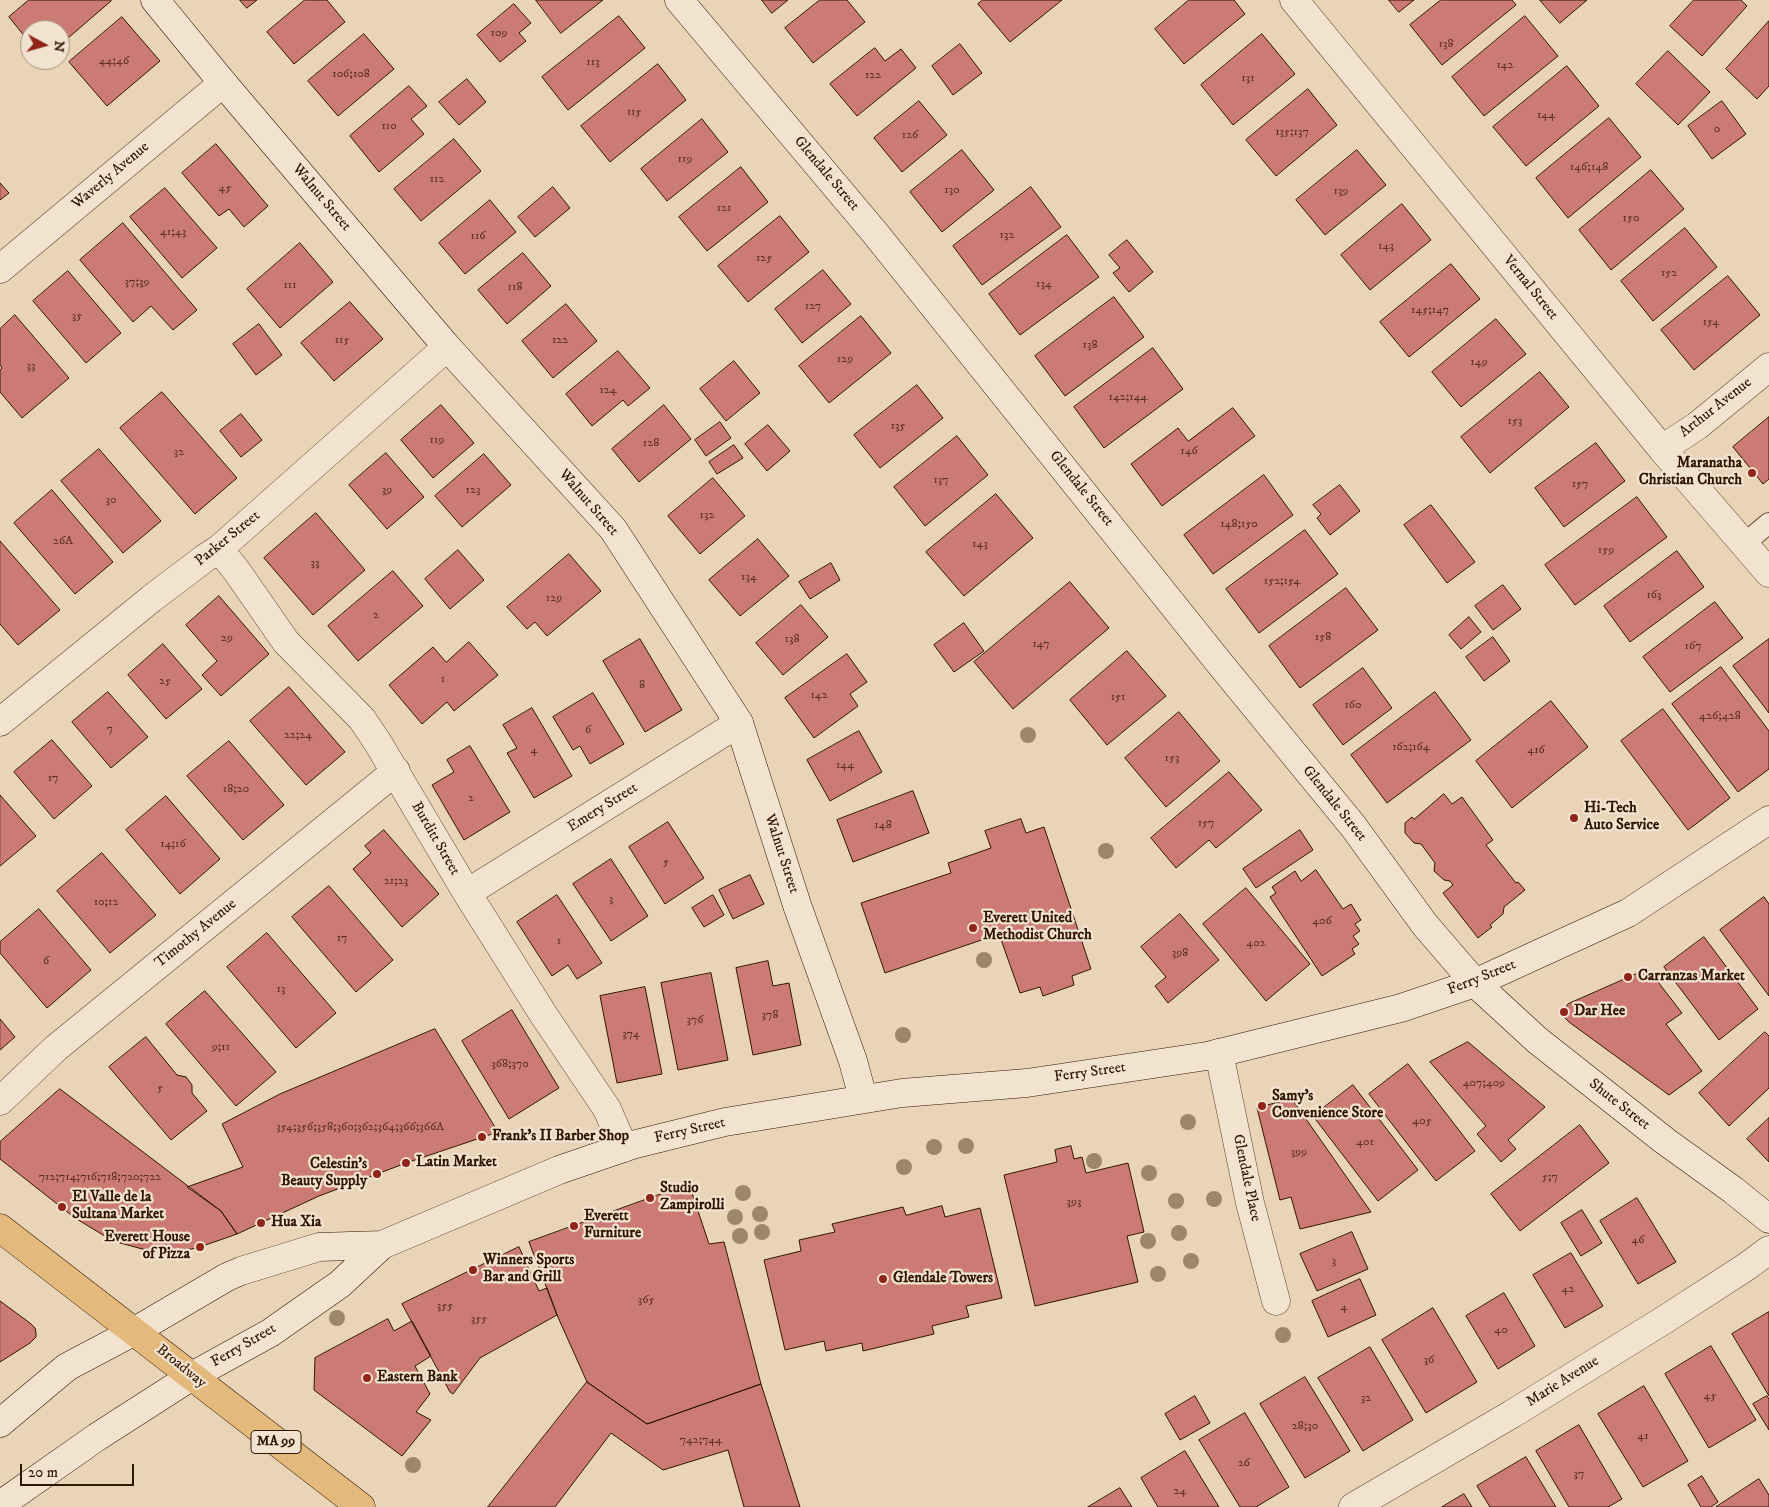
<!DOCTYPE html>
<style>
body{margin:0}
#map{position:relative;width:1769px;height:1507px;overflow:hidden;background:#e9d4b7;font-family:"IM FELL DW Pica",serif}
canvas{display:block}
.north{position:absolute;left:20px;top:20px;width:50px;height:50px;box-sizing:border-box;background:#f1e3d0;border:1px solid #a5917d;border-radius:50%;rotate:96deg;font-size:14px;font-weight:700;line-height:20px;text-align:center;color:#321600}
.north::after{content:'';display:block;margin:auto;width:18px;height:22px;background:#8f2418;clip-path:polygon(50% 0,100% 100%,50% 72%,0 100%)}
.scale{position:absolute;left:20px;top:1464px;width:114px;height:22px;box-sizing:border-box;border:2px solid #321600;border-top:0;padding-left:6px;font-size:15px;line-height:18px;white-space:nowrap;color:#321600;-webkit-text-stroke:4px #f1e3d0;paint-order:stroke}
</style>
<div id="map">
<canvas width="1769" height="1507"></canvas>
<div class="north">N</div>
<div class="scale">20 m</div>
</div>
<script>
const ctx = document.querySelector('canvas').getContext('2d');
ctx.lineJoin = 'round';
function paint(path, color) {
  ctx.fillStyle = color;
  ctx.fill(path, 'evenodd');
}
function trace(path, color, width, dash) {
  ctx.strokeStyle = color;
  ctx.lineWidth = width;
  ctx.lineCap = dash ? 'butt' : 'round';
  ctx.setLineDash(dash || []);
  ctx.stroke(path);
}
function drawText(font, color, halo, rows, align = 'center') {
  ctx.font = font + ' "IM FELL DW Pica",serif';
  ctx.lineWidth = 4.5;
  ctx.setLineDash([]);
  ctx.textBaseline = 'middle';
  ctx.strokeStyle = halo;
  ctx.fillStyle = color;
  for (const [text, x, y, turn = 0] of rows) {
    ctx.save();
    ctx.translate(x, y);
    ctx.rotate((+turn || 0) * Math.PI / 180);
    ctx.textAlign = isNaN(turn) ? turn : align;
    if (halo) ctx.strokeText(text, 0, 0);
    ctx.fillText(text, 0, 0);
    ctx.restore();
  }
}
const building = new Path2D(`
 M29,0H111V1L60,45V30H30V43L9,17Z
 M240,0H257L247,8Z
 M305,0H327L345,22L294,64L267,32Z
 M536,0H603L561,33Z
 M762,0H788L772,13Z
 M820,0H847L865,22L813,63L785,28Z
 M983,0H1062L1010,42L978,4Z
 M1189,0H1234L1245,14L1184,64L1155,29Z
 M1389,0H1414L1399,12Z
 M1441,0H1512L1516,5L1442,65L1410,25Z
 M1540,0H1587L1560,23Z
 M1694,0H1741L1747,6L1702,56L1670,26Z
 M514,4L531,23L519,33L526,41L500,62L477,35Z
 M619,16L645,48L568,110L542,77Z
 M1525,16L1558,56L1484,116L1452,77Z
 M122,17L160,61L107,106L69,62Z
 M1769,21V86L1757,99L1726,69Z
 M364,34L394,69L338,116L308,81Z
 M1262,34L1295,74L1233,125L1201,85Z
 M960,44L982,73L953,95L932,66Z
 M875,48L885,61L901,49L916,68L857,116L830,84Z
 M1668,51L1710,92L1678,125L1636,84Z
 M658,64L686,100L610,162L581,126Z
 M1567,66L1599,106L1526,166L1493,127Z
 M467,79L486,102L459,125L439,102Z
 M409,86L427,106L411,119L424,134L379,172L350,136Z
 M1308,89L1337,125L1276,176L1246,140Z
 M919,101L947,135L902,172L874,138Z
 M1722,101L1746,134L1712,159L1688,126Z
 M1609,118L1641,157L1568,218L1536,178Z
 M702,119L728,152L667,201L641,169Z
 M454,139L481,171L421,221L394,189Z
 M216,144L268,206L244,227L229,209L219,216L182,173Z
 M962,150L994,190L942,232L910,192Z
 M1357,150L1386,185L1325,235L1296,200Z
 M741,167L768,202L707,251L679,217Z
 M1651,170L1684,209L1611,270L1579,230Z
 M0,183L9,193L0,200Z
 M553,187L570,208L535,237L518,217Z
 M1031,187L1061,227L982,285L953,246Z
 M165,188L217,248L182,278L130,217Z
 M490,200L516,232L465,274L439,243Z
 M1402,204L1431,240L1370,290L1341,255Z
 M780,216L809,252L748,302L718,266Z
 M123,223L197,310L173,330L151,306L133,322L80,260Z
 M1685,228L1717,267L1653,321L1621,281Z
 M1067,235L1099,277L1020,335L989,294Z
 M1127,240L1153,272L1129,292L1113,273L1120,268L1109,255Z
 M300,243L333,282L280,328L247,289Z
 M523,253L551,286L507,324L478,290Z
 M1451,264L1480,299L1409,357L1380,322Z
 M823,270L851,304L802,343L775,309Z
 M68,271L121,333L86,363L33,301Z
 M1728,276L1760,315L1694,370L1661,330Z
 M1114,297L1144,337L1065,396L1035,356Z
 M350,302L383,339L334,381L301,343Z
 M566,304L597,341L553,378L522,341Z
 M15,315L69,378L22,418L0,392V370L2,368L0,365V329Z
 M861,316L891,353L829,403L799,366Z
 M1496,319L1526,354L1461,407L1432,372Z
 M259,324L282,355L256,375L233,344Z
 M1153,348L1183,389L1104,448L1074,407Z
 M618,351L650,388L628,406L623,400L592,426L566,394Z
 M734,361L760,393L726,421L700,389Z
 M1540,372L1569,407L1490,473L1461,437Z
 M917,385L943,418L880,468L854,435Z
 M162,392L237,478L195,514L120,428Z
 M441,405L474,443L433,478L401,440Z
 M664,405L691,439L639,482L612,449Z
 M1233,408L1255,436L1162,506L1131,464L1178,428L1188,441Z
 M241,414L262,440L241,457L220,431Z
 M1769,417V479L1763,484L1733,447Z
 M720,422L731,438L706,456L695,440Z
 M768,425L790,451L767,471L745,444Z
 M957,436L988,475L925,526L894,487Z
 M1596,443L1625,481L1564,527L1535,488Z
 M734,445L743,458L717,474L709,462Z
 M99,449L161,521L123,553L61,481Z
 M386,453L424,497L387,529L349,485Z
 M484,454L511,485L462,527L435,496Z
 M1264,475L1293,515L1213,574L1184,535Z
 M713,478L745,516L700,554L668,516Z
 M1340,485L1360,511L1330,535L1317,518L1321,514L1313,505Z
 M52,490L113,562L75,594L14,523Z
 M996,494L1033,538L964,596L926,552Z
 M1637,497L1667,537L1575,605L1545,565Z
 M1431,505L1475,562L1447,583L1404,525Z
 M316,513L365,570L313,615L264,558Z
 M1305,530L1338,574L1259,633L1226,589Z
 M758,539L789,576L740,616L709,580Z
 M0,541L60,610L18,645L0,624Z
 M458,550L484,580L450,609L425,579Z
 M1677,551L1704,587L1630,642L1604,606Z
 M569,554L601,591L547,636L535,622L527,629L507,607Z
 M831,563L840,580L810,599L799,582Z
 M393,571L423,606L358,661L328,626Z
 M1070,582L1109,628L1013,709L974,662Z
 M1503,585L1521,609L1493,630L1475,606Z
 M1346,588L1378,630L1300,688L1269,646Z
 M219,596L269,654L221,696L202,675L217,661L186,625Z
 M1715,602L1743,638L1670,692L1643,657Z
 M801,605L828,637L783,675L756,643Z
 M1469,617L1481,632L1461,649L1449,635Z
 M964,623L984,651L954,672L934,645Z
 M1493,637L1510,661L1484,681L1466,657Z
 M640,639L682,710L645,732L603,661Z
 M1769,639V713L1733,666Z
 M469,642L498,675L454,711L447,702L422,724L389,685L433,647L446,662Z
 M163,644L202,689L166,719L128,675Z
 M1127,651L1166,696L1107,745L1070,700Z
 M847,654L867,682L850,694L858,706L814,738L785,698Z
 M1721,667L1769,731V769L1738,792L1672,704Z
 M1363,668L1392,708L1343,745L1313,705Z
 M289,687L345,752L306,785L250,721Z
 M108,692L148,737L111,768L72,722Z
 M1435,692L1471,740L1387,803L1351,755Z
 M593,693L624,744L590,764L580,746L573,750L553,717Z
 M1551,701L1588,747L1512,808L1476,761Z
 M532,708L572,776L534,798L507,753L517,748L503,725Z
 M1663,709L1730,798L1688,830L1621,741Z
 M1179,712L1220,761L1166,807L1125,758Z
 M859,731L882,772L830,801L807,760Z
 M52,740L92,786L54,819L14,772Z
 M229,741L284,805L243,840L187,776Z
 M470,746L510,812L464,840L432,785L454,772L447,760Z
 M1229,772L1262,810L1216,848L1209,840L1176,868L1151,838Z
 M913,791L929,833L853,862L837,820Z
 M1444,794L1452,804L1462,797L1493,840L1486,845L1516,883L1518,882L1525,890L1504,907L1503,914L1490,925L1492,927L1478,938L1443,893L1453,885L1450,881L1444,880L1434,871L1435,863L1421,844L1414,843L1405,833V823L1412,817L1414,819Z
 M0,795L36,836L0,866Z
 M166,796L220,859L180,894L126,830Z
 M1021,819L1026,833L1044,827L1091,969L1072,976L1074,985L1043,996L1040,987L1020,993L999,934L885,973L861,903L951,873L948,863L991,848L985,831Z
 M668,822L704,878L665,904L629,847Z
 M384,830L439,894L402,927L353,869L371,853L365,846Z
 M1300,830L1313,850L1256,888L1243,869Z
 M102,853L156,915L110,953L57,891Z
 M611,859L648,916L611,941L573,884Z
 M1316,870L1343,909L1351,904L1361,920L1355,924L1360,931L1353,936L1359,944L1352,949L1355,954L1322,976L1270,897L1276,893L1272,887L1295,871L1301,881Z
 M750,875L764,904L733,919L719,890Z
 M329,886L393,960L356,992L292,917Z
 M1246,888L1310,964L1266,1001L1203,924Z
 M557,895L602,963L577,979L568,965L552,976L517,922Z
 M713,895L724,915L704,927L692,908Z
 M1764,897L1769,904V996L1720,930Z
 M39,909L91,970L47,1008L0,953V942Z
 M1180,914L1219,960L1168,1003L1155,986L1166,977L1141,947Z
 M267,933L336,1013L296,1048L227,967Z
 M1704,937L1758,1009L1719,1040L1664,967Z
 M768,961L773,986L789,983L801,1045L753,1055L736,968Z
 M1648,969L1682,1013L1666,1024L1702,1071L1669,1095L1569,1022L1564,1017V1010L1568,1004Z
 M711,973L728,1060L678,1070L661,983Z
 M645,987L662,1074L617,1083L600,996Z
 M205,991L276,1072L236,1106L166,1024Z
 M512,1010L559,1088L509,1119L462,1041Z
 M0,1019L15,1037L0,1050Z
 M435,1029L498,1132L406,1163L319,1196L237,1234L221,1211L187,1187L243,1167L222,1124L280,1094Z
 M1765,1032L1769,1036V1088L1729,1126L1699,1093Z
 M146,1037L177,1075L186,1077L192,1085V1093L207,1111L171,1140L109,1067Z
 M1468,1042L1545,1107L1508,1140L1516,1149L1501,1162L1477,1134L1486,1126L1430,1062Z
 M1408,1064L1475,1151L1436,1181L1369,1094Z
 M1353,1085L1418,1170L1378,1201L1313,1116Z
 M60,1089L221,1211L237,1234L197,1248L179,1251L146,1250L113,1241L75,1218L0,1159V1142Z
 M1292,1099L1371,1212L1300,1229L1291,1197L1280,1200L1257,1108Z
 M1769,1118V1162L1747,1139Z
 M1580,1125L1609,1163L1520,1231L1491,1194Z
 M1071,1146L1074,1159L1082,1157L1086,1173L1128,1163L1144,1232L1127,1236L1138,1282L1035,1306L1004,1175L1057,1162L1055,1150Z
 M689,1184L709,1244L724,1242L761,1384L647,1424L587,1382L557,1315L529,1242Z
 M1637,1198L1676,1262L1638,1284L1600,1221Z
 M942,1206L945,1217L980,1208L1002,1298L966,1306L969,1317L932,1326L934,1334L863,1351L862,1343L826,1351L824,1341L785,1350L764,1260L801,1251L799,1240L835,1232L832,1224L903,1207L906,1215Z
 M1582,1210L1602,1243L1581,1256L1561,1223Z
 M1352,1232L1368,1269L1317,1291L1300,1254Z
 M519,1247L539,1291L547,1288L557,1315L480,1358L453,1394L450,1392L402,1304Z
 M1571,1253L1603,1306L1565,1328L1533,1275Z
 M1360,1279L1376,1315L1328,1337L1312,1301Z
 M1504,1293L1535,1346L1498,1369L1466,1316Z
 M0,1301L30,1323L35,1328L36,1333V1337L30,1343L0,1362Z
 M1433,1308L1477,1382L1426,1413L1382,1340Z
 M1769,1312V1396L1732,1334Z
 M388,1319L394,1331L412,1321L431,1356L415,1366L430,1394L416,1412L431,1420L402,1456L314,1390L315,1358Z
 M1711,1346L1756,1420L1709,1448L1665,1374Z
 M1370,1347L1413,1420L1363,1451L1318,1378Z
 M1305,1377L1350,1451L1305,1478L1260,1404Z
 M587,1382L647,1424L761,1384L800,1507H744L728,1450L663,1470L611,1433L555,1507H488Z
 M1644,1386L1688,1461L1643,1487L1598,1414Z
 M1195,1396L1210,1423L1180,1440L1165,1414Z
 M1767,1396L1769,1399V1430L1753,1404Z
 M1245,1413L1289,1487L1256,1507H1240L1199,1440Z
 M1579,1425L1622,1499L1608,1507H1569L1536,1451Z
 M1185,1451L1219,1507H1158L1141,1478Z
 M1526,1457L1556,1507H1490L1477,1486Z
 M1702,1476L1718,1502L1711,1507H1701L1688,1485Z
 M1759,1479L1769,1495V1507H1716Z
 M1120,1488L1132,1507H1088Z
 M1464,1494L1472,1507H1442Z`);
const lane = new Path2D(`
 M1744,544L1769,523`);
const street = new Path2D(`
 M1294,0L1662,449L1769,573
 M0,269L223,83
 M1662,449L1697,426L1769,367
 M219,549L236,570L286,642L362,719L378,743L467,893L543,1014L607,1109L624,1148
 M0,722L151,599L205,558L219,549L447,347
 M467,893L739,723
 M1219,1053L1250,1203L1276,1301
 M0,1101L56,1048L396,771
 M1353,1507L1512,1414L1664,1320L1746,1267L1769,1250`);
const secondary = new Path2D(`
 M155,0L223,83L447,347L613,529L739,723L797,905L853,1061L863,1098
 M679,0L875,233L1221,665L1353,826L1425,925L1475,983L1537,1040L1665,1141L1733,1190L1769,1219
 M0,1423L67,1367L135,1331L227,1277L241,1271L319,1247L382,1245
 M0,1505L97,1437L192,1376L270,1333L340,1284L382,1245L559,1170L632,1145L725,1122L902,1093L1027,1083L1207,1056L1401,1008L1475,983L1628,913L1769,820`);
const primary = new Path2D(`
 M0,1228L361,1507`);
const trees = [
 [1028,735],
 [1106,851],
 [984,960],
 [903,1035],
 [1188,1122],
 [966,1146],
 [934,1147],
 [1094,1161],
 [904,1167],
 [1149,1173],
 [743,1193],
 [1214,1199],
 [1176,1201],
 [760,1214],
 [735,1217],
 [762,1232],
 [1179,1233],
 [740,1236],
 [1148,1241],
 [1191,1261],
 [1158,1274],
 [337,1318],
 [1283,1335],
 [413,1465]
];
const markers = [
 [1752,473,5,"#8f2418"],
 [1574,818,5,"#8f2418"],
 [973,928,5,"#8f2418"],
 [1628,977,5,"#8f2418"],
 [1564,1012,5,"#8f2418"],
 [1262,1106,5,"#8f2418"],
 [482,1137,5,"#8f2418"],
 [406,1163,5,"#8f2418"],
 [377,1174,5,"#8f2418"],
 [650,1198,5,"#8f2418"],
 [62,1207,5,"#8f2418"],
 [261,1223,5,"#8f2418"],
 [574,1226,5,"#8f2418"],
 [200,1247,5,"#8f2418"],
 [473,1270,5,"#8f2418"],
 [883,1279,5,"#8f2418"],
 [367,1378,5,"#8f2418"]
];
const numberNames = [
 ["109",499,34],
 ["138",1446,45],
 ["44;46",114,62],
 ["113",593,63],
 ["142",1505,66],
 ["106;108",351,75],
 ["122",873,76],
 ["131",1248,79],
 ["115",634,113],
 ["144",1546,116],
 ["110",389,127],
 ["0",1717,130],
 ["135;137",1292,133],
 ["126",910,136],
 ["119",685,160],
 ["146;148",1589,168],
 ["112",437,180],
 ["45",225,189],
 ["130",952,191],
 ["139",1341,192],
 ["121",724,209],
 ["150",1631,219],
 ["41;43",173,233],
 ["132",1007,236],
 ["116",478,237],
 ["143",1386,247],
 ["125",764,259],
 ["152",1669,274],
 ["37;39",137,283],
 ["134",1044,285],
 ["111",290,286],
 ["118",515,288],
 ["127",813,307],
 ["145;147",1430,311],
 ["35",77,317],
 ["154",1711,323],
 ["115",342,341],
 ["122",560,341],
 ["138",1090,346],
 ["129",845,360],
 ["149",1479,363],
 ["33",31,367],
 ["124",608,391],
 ["142;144",1128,398],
 ["153",1515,422],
 ["135",898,427],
 ["119",437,441],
 ["128",651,444],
 ["146",1189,452],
 ["32",179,453],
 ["137",941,481],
 ["157",1580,485],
 ["39",387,491],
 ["123",473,491],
 ["30",111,501],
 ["132",707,516],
 ["148;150",1239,525],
 ["26A",63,542],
 ["143",980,545],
 ["159",1606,551],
 ["33",315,564],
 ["134",749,578],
 ["152;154",1282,582],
 ["163",1654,596],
 ["129",554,599],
 ["2",376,616],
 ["158",1323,638],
 ["29",227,639],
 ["138",792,640],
 ["147",1041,645],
 ["167",1693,647],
 ["1",443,680],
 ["25",165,682],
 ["8",642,686],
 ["142",819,696],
 ["151",1118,698],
 ["160",1353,706],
 ["426;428",1720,717],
 ["7",110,730],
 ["6",588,731],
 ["22;24",298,736],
 ["162;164",1411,748],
 ["4",534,751],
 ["416",1536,751],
 ["153",1172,759],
 ["144",845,766],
 ["17",53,779],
 ["18;20",236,790],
 ["2",471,799],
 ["157",1206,824],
 ["148",883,826],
 ["14;16",173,845],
 ["5",666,863],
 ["21;23",396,882],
 ["3",611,900],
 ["10;12",106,903],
 ["406",1322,922],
 ["17",342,939],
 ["1",559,942],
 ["402",1256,944],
 ["398",1180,954],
 ["6",46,962],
 ["13",281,990],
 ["378",770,1016],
 ["376",695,1021],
 ["374",631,1035],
 ["9;11",221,1048],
 ["368;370",510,1065],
 ["407;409",1484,1084],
 ["5",160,1089],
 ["405",1422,1122],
 ["354;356;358;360;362;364;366;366A",360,1128],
 ["401",1365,1143],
 ["399",1299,1153],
 ["712;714;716;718;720;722",100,1178],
 ["5;7",1550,1178],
 ["393",1074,1203],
 ["46",1638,1241],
 ["3",1334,1262],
 ["42",1568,1290],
 ["365",646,1301],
 ["355",445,1307],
 ["4",1344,1308],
 ["355",479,1320],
 ["40",1501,1331],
 ["36",1429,1361],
 ["45",1710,1397],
 ["32",1366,1399],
 ["28;30",1305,1427],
 ["41",1643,1437],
 ["742;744",701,1441],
 ["26",1244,1464],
 ["37",1579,1475],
 ["24",1180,1492]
];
const shields = [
 [276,1442,50]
];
const shieldNames = [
 ["MA 99",276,1442]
];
const streetNames = [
 ["Glendale Street",826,174,50],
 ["Waverly Avenue",111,176,-40],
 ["Walnut Street",321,198,50],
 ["Vernal Street",1530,288,51],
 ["Arthur Avenue",1716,408,-38],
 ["Glendale Street",1081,489,51],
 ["Walnut Street",588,503,49],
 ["Parker Street",228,539,-39],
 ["Glendale Street",1334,804,51],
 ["Emery Street",603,808,-32],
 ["Burditt Street",435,839,60],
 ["Walnut Street",781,854,72],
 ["Timothy Avenue",196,934,-39],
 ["Ferry Street",1482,978,-22],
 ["Ferry Street",1090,1073,-8],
 ["Shute Street",1619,1105,38],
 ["Ferry Street",690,1131,-13],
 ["Glendale Place",1246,1178,78],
 ["Ferry Street",244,1346,-30],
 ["Broadway",181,1367,39],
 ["Marie Avenue",1563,1382,-32]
];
const poiNames = [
 ["Maranatha",1742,464,"right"],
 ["Christian Church",1742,481,"right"],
 ["Hi-Tech",1584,809],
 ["Auto Service",1584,826],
 ["Everett United",983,919],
 ["Methodist Church",983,936],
 ["Carranzas Market",1638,977],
 ["Dar Hee",1574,1012],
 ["Samy's",1272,1097],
 ["Convenience Store",1272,1114],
 ["Frank's II Barber Shop",492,1137],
 ["Latin Market",416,1163],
 ["Celestin's",367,1165,"right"],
 ["Beauty Supply",367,1182,"right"],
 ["Studio",660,1189],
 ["Zampirolli",660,1206],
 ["El Valle de la",72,1198],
 ["Sultana Market",72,1215],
 ["Everett",584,1217],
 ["Furniture",584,1234],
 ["Hua Xia",271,1223],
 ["Everett House",190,1238,"right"],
 ["of Pizza",190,1255,"right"],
 ["Winners Sports",483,1261],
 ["Bar and Grill",483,1278],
 ["Glendale Towers",893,1279],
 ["Eastern Bank",377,1378]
];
paint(building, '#cb7b73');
trace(building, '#321600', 1);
trace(lane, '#60462e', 22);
trace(street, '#60462e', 29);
trace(secondary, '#321600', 29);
trace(primary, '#321600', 29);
trace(lane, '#f1e3d0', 20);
trace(street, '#f1e3d0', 28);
trace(secondary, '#f1e3d0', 28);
trace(primary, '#e4ba7c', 28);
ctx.fillStyle = '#9b8769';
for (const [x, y] of trees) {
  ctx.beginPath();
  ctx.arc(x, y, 8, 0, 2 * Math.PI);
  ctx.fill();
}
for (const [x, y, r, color] of markers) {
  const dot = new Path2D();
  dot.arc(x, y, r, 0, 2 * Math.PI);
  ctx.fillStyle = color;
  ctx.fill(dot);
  trace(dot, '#f1e3d0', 2);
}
drawText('12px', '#582f1d', null, numberNames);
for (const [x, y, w] of shields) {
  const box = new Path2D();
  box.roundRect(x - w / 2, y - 11.5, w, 23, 4);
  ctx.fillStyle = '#f1e3d0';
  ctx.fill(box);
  trace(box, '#321600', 1);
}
drawText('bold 14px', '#321600', null, shieldNames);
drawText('15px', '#321600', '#f1e3d0', streetNames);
drawText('bold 15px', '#321600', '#f1e3d0', poiNames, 'left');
</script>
